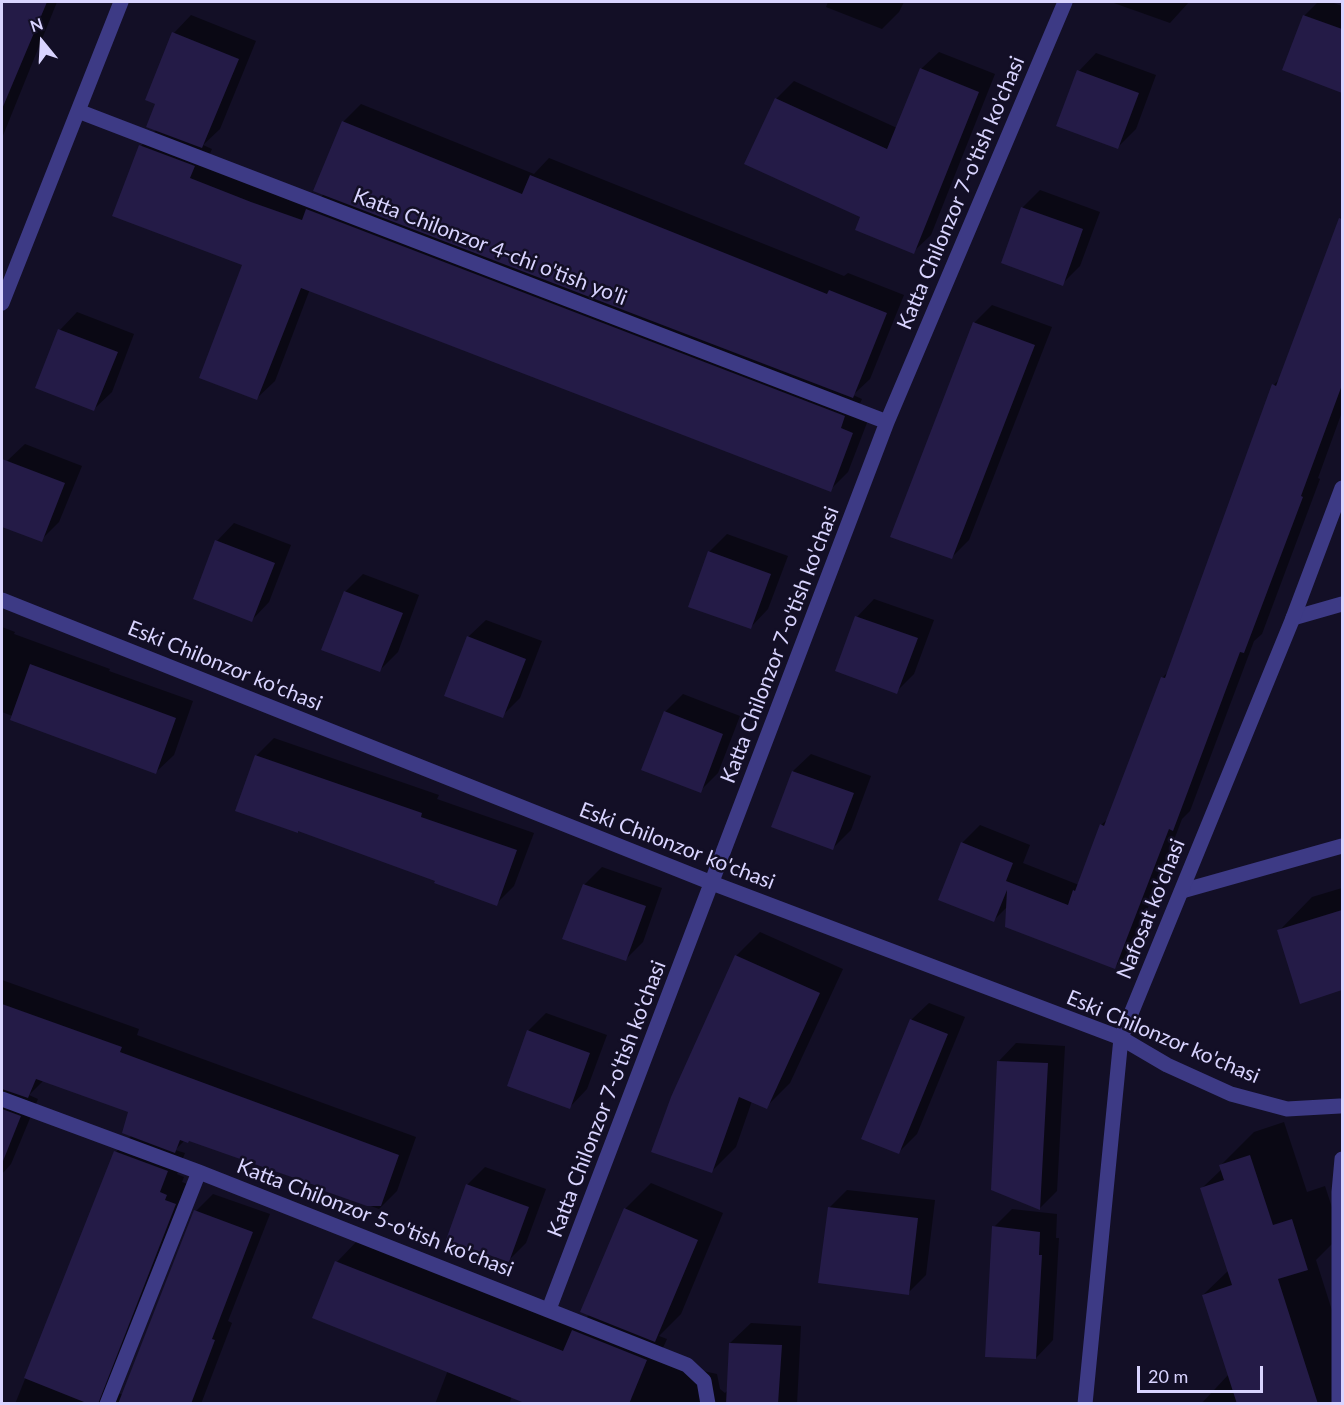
<!DOCTYPE html>
<style>
body{margin:0}
#map{position:relative;width:1344px;height:1405px;overflow:hidden;background:#130f26;font-family:Lato,sans-serif}
canvas{display:block}
.frame{position:absolute;inset:0;border:3px solid #d9d4ff;pointer-events:none}
.north{position:absolute;left:12px;top:12px;width:60px;height:60px;-webkit-text-stroke:4px #130f26;paint-order:stroke;rotate:342deg;font-size:16px;font-weight:700;line-height:24px;text-align:center;color:#d9d4ff}
.north::after{content:'';display:block;margin:auto;width:21px;height:27px;background:#d9d4ff;clip-path:polygon(50% 0,100% 100%,50% 72%,0 100%)}
.scale{position:absolute;left:1137px;top:1366px;width:126px;height:27px;box-sizing:border-box;border:3px solid #d9d4ff;border-top:0;padding-left:8px;font-size:18px;line-height:21px;white-space:nowrap;color:#d9d4ff;-webkit-text-stroke:4px #130f26;paint-order:stroke}
</style>
<div id="map">
<canvas width="1344" height="1405"></canvas>
<div class="frame"></div>
<div class="north">N</div>
<div class="scale">20 m</div>
</div>
<script>
const ctx = document.querySelector('canvas').getContext('2d');
ctx.lineJoin = 'round';
function paint(path, color) {
  ctx.fillStyle = color;
  ctx.fill(path, 'evenodd');
}
function trace(path, color, width, dash) {
  ctx.strokeStyle = color;
  ctx.lineWidth = width;
  ctx.lineCap = dash ? 'butt' : 'round';
  ctx.setLineDash(dash || []);
  ctx.stroke(path);
}
function drawText(font, color, halo, rows, align = 'center') {
  ctx.font = font + ' Lato,sans-serif';
  ctx.lineWidth = 5;
  ctx.setLineDash([]);
  ctx.textBaseline = 'middle';
  ctx.strokeStyle = halo;
  ctx.fillStyle = color;
  for (const [text, x, y, turn = 0] of rows) {
    ctx.save();
    ctx.translate(x, y);
    ctx.rotate((+turn || 0) * Math.PI / 180);
    ctx.textAlign = isNaN(turn) ? turn : align;
    if (halo) ctx.strokeText(text, 0, 0);
    ctx.fillText(text, 0, 0);
    ctx.restore();
  }
}
const shadow = new Path2D(`
 M2,2H57L2,138Z
 M828,2H904L899,12L882,29L826,7Z
 M1111,2H1189L1170,23Z
 M1318,2H1331L1342,6V92L1284,70L1304,16Z
 M191,15L256,41L220,129L203,145L212,149L207,160L316,202L324,194L343,122L361,104L534,174L549,158L844,276L848,273L904,295L870,379L853,395L862,399L857,410L870,415L848,472L830,490L310,289L275,381L257,398L244,264L141,146L157,129V103L174,33Z
 M939,52L995,74L931,235L913,252L862,216L776,99L794,81L897,128L921,69Z
 M1096,53L1156,75L1136,129L1118,147L1079,71Z
 M1040,190L1100,212L1080,266L1062,284L1003,262L1023,207Z
 M1342,214V412L1318,478L1320,479L1262,634L1254,641L1190,811L1182,819L1132,950L1115,967L1007,907L993,921L962,843L980,825L1030,845L1023,863L1079,885L1101,825L1109,818L1162,678L1169,671L1274,385L1280,378Z
 M992,305L1052,327L969,540L951,558L974,323Z
 M77,312L134,334L112,392L94,409L60,330Z
 M25,444L82,466L59,522L41,540L2,525V476L7,461Z
 M234,523L291,545L269,602L252,620L217,541Z
 M727,534L788,556L768,609L751,627L709,552Z
 M363,574L419,595L398,652L380,670L345,592Z
 M874,599L934,620L914,674L896,692L837,670L857,617Z
 M486,620L542,641L520,698L502,716L468,637Z
 M2,627L15,632L14,634L110,669L109,671L193,701L174,755L156,772L2,712Z
 M683,694L740,716L718,773L700,791L665,712Z
 M274,738L439,795L437,799L534,833L514,886L496,904L437,880L299,830L256,756Z
 M811,754L871,776L851,830L833,848L773,826L793,771Z
 M602,867L662,888L643,942L625,960L584,885Z
 M1342,888V989L1301,1002L1279,931L1312,897Z
 M760,932L843,969L790,1083L766,1107L752,1101L736,1147L712,1171L736,956Z
 M2,980L139,1029L137,1035L416,1137L397,1191L379,1209L189,1139L185,1140L175,1150L185,1153L177,1174L184,1177L182,1182L193,1186L116,1392L123,1395L196,1211L213,1194L270,1214L228,1321L232,1323L201,1404H15L116,1152L132,1135L130,1111L44,1080L29,1095L38,1099L11,1164L2,1174Z
 M929,1003L965,1017L917,1134L899,1152L911,1020Z
 M546,1013L607,1035L587,1089L570,1107L528,1031Z
 M1016,1043L1065,1046L1057,1191L1040,1208L999,1061Z
 M1284,1122L1307,1192L1325,1186L1341,1235L1316,1260L1342,1342V1404H1201L1229,1374L1203,1295L1229,1270L1202,1188L1222,1169L1221,1165L1254,1132Z
 M485,1167L546,1189L526,1243L509,1260L467,1185Z
 M651,1183L723,1213L681,1314L659,1336L667,1339L657,1361L717,1374L720,1389L725,1393L728,1390L730,1343L751,1323L801,1326L797,1404H531L512,1396L509,1404H435L448,1370L337,1262L357,1241L576,1328L590,1314L625,1209Z
 M847,1190L935,1200L926,1275L908,1293L829,1208Z
 M1012,1209L1057,1214L1056,1238H1059L1053,1340L1036,1358L994,1227Z`);
const building = new Path2D(`
 M2,2H47L2,109Z
 M1303,15L1342,29V93L1282,70Z
 M172,32L239,59L202,148L146,127L155,104L145,100Z
 M920,68L979,92L914,254L855,230L860,217L744,164L775,98L887,149Z
 M1077,70L1139,93L1118,149L1056,126Z
 M342,121L522,194L530,175L827,294L829,290L887,313L853,398L313,191Z
 M139,145L195,166L190,178L251,202L302,220L306,209L845,416L841,428L853,433L831,492L301,288L257,400L199,378L242,265L112,216Z
 M1021,207L1083,229L1063,286L1001,263Z
 M1339,218L1342,219V385L1301,496L1303,497L1244,653L1240,652L1173,831L1169,829L1115,969L1005,927L1007,890L994,922L938,900L961,842L1013,863L1006,881L1068,905L1073,890L1075,891L1100,824L1104,826L1161,677L1165,678L1272,384L1276,386Z
 M973,322L1035,345L952,559L890,537Z
 M58,329L118,352L94,411L35,388Z
 M2,459L65,483L42,542L2,527Z
 M215,540L275,563L252,622L193,599Z
 M708,551L771,574L751,629L688,607Z
 M344,591L403,613L380,672L321,650Z
 M855,616L918,638L897,694L835,671Z
 M467,636L526,659L503,718L444,696Z
 M30,664L176,718L156,774L10,720Z
 M664,711L723,734L701,793L641,770Z
 M255,755L422,813L421,817L517,850L497,906L434,883L435,881L298,831V833L235,811Z
 M792,771L854,793L833,850L771,827Z
 M583,884L646,906L626,961L562,939Z
 M1342,910V990L1300,1004L1277,930Z
 M735,955L820,993L767,1109L739,1097L712,1173L651,1152L671,1097Z
 M2,1004L122,1047L120,1052L399,1155L381,1206H367L316,1188L317,1186L189,1141L188,1143L180,1140L175,1153L122,1133L128,1112L36,1079L28,1098L2,1089Z
 M910,1019L948,1034L899,1154L861,1139Z
 M527,1030L590,1053L570,1109L507,1086Z
 M997,1061L1048,1063L1040,1210L991,1190Z
 M2,1109L21,1116L3,1161H2Z
 M114,1151L168,1171L160,1192L167,1195L165,1200L176,1204L98,1404H89L24,1378Z
 M1250,1155L1273,1225L1292,1219L1308,1270L1278,1279L1318,1404H1237L1202,1295L1232,1285L1200,1188L1224,1180L1219,1165Z
 M466,1184L529,1207L509,1262L446,1240Z
 M828,1207L918,1218L909,1295L818,1283Z
 M624,1208L698,1240L655,1342L580,1312Z
 M194,1210L253,1232L212,1339L215,1340L191,1404H118Z
 M992,1226L1040,1232L1039,1255H1042L1036,1359L985,1357Z
 M335,1261L563,1351L572,1330L647,1360L629,1404H527L312,1318Z
 M729,1343L782,1345L778,1404H726Z`);
const service = new Path2D(`
 M1293,618L1342,604
 M1182,891L1342,846
 M1339,1404V1192L1342,1159`);
const minor = new Path2D(`
 M78,111L887,422
 M2,303L121,2
 M2,600L712,883L1121,1038L1167,1065L1231,1094L1287,1109L1340,1106
 M2,1099L199,1172L687,1365L704,1381L708,1404
 M549,1309L887,422L1065,2
 M107,1404L199,1172
 M1085,1404L1121,1038L1293,618L1342,488`);
const streetNames = [
 ["Katta Chilonzor 7-o'tish ko'chasi",961,193,-67],
 ["Katta Chilonzor 4-chi o'tish yo'li",490,247,21],
 ["Katta Chilonzor 7-o'tish ko'chasi",780,645,-69],
 ["Eski Chilonzor ko'chasi",225,666,22],
 ["Eski Chilonzor ko'chasi",677,846,21],
 ["Nafosat ko'chasi",1151,909,-68],
 ["Eski Chilonzor ko'chasi",1163,1037,23],
 ["Katta Chilonzor 7-o'tish ko'chasi",607,1099,-69],
 ["Katta Chilonzor 5-o'tish ko'chasi",375,1218,21]
];
paint(shadow, '#0007');
paint(building, '#241b47');
trace(service, '#3d3a85', 15);
trace(minor, '#3d3a85', 15);
drawText('21px', '#d9d4ff', '#130f26', streetNames);
</script>
